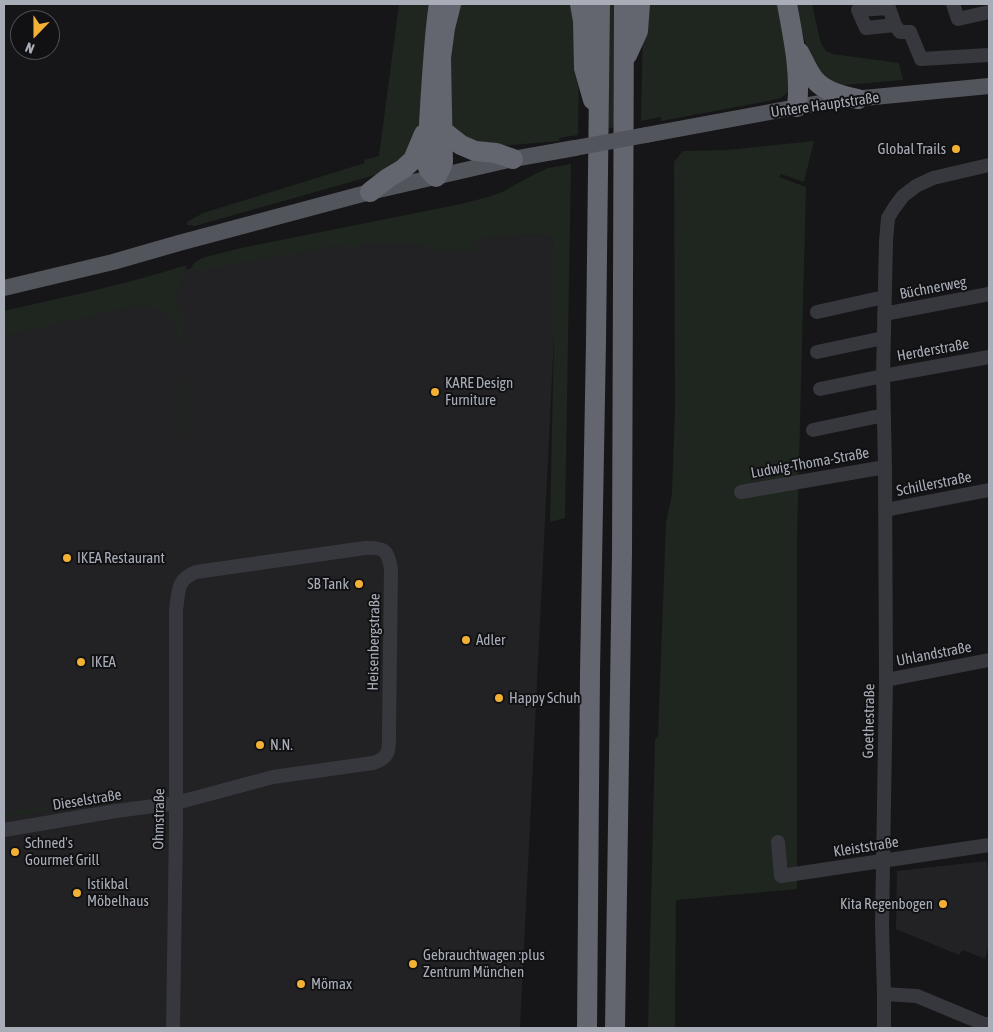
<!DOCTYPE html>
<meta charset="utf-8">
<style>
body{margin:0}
#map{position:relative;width:993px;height:1032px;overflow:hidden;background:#161618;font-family:"Asap Condensed",sans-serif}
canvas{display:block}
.frame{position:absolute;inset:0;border:5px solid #a8adb8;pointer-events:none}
.north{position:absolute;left:10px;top:10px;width:50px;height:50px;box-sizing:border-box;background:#111113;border:1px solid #4d4f55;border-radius:50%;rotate:202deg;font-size:14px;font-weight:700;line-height:20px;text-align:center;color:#a8adb8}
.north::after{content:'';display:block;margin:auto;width:18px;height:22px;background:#f2b134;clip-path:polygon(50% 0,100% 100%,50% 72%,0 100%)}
</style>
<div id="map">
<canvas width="993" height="1032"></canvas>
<div class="frame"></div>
<div class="north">N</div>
</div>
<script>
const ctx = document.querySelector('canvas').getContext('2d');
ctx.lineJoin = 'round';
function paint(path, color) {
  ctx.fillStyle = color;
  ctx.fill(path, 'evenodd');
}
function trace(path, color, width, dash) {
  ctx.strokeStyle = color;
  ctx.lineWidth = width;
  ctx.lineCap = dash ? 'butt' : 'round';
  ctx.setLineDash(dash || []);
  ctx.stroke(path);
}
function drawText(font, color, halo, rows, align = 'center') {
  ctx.font = font + ' "Asap Condensed",sans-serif';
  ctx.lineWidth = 4;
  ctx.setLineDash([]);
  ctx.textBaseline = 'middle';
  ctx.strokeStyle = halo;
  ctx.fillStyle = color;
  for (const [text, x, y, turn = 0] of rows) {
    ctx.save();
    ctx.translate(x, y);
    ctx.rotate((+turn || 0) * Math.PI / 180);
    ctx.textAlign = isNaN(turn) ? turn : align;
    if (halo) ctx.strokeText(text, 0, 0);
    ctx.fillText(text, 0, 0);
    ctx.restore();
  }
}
const built = new Path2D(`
 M548,235L554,244V337L520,1028H4V319L146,285L206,262L315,241Z
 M987,861L989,880V944L985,959L963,950L959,955L896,929L897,871Z`);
const green = new Path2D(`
 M399,4H433L423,105L415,144L393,170L195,226L187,225V222L203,213L365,163L364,160L379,156Z
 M456,4H577L580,20L578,135L559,138V141L487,147L462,141L446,116Z
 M608,4H615V127L606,129Z
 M646,4H779L792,70L789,90L785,95L780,98L769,101L661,121V117L641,121L643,25Z
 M795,4H812L820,40L822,45L826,51L833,54L899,63L903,80L844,85C811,82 802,30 795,4Z
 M814,141L804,182L781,174L779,177L806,187L797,540V889L676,900L675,1028H648L655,740L658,736L666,523L672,494L675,407L674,162L683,151L726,150Z
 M571,164L565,518L550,522L554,337V244L548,235L485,237L478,240L471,251L428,250L429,244L358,243L357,250L349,251V245H330L328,250L309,249L308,252H293L292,255H276L275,258H256L255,262L241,261L240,265L226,263L225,268L207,267L206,271H193L192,266L194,263L202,258L241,248L461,204L488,197L502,192L537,173L548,168Z
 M187,265L176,297C176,306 179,310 183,317V438L180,437L181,346C177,328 173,315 154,308C136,302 101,314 82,318C56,324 30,330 4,336V311C65,297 127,284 187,265Z
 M49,806L51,807L50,810H48L4,818V814H12L17,810Z`);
const minor = new Path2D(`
 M953,4L958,19L989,12
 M895,25L866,28L858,10L889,8L895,25L900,32H910L921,59L989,55
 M817,312L884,297
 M884,314L989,294
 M817,352L883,338
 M820,389L883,376L989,357
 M813,430L884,415
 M741,492L885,467
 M885,510L989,490
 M886,680L989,660
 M4,830L116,811L176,803L273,777L373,763C391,758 389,748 389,731L391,569C388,550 384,547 365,548L196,572C176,580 179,591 176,610V782C176,796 176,811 176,826L173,1028
 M778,842L781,876L989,845
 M884,994L917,996L984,1024H989
 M884,1028V994L882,926L886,680L885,467L883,376L886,241L888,218L894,208L903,196L916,186L933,178L989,165`);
const major = new Path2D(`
 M646,135L797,107L832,101L989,86
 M4,288L113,262L179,243L370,192L513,159L575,148`);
const highway = new Path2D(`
 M439,4C435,28 434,52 432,76C430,106 428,135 427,165L429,170L436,177L441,168L443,162L441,58L445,28L451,4
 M580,4L583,21L584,68L593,100
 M787,4C793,37 801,73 797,107
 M799,52C804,61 808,72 815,80C825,92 844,96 858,99
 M627,55L638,31L640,4
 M441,129L452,138L461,145L475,151L496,153L513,159
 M370,192L388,178L403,169L413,160L424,134
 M587,1028L590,672L596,342L600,4
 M615,1028L622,553L624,4`);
const majorBridge = new Path2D(`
 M575,148L646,135`);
const markers = [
 [956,149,5,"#f2b134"],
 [435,392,5,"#f2b134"],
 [67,558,5,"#f2b134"],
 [359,584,5,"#f2b134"],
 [466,640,5,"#f2b134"],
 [81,662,5,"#f2b134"],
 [499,698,5,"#f2b134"],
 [260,745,5,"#f2b134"],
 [15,852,5,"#f2b134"],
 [77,893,5,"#f2b134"],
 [943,904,5,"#f2b134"],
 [413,964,5,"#f2b134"],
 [301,984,5,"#f2b134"]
];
const streetNames = [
 ["Untere Hauptstraße",825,105,-8],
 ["Büchnerweg",933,288,-11],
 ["Herderstraße",933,350,-10],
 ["Ludwig-Thoma-Straße",810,463,-10],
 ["Schillerstraße",934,484,-11],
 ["Heisenbergstraße",374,642,-89],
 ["Uhlandstraße",934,654,-11],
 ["Goethestraße",869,721,-89],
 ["Dieselstraße",87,800,-9],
 ["Ohmstraße",159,819,-89],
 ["Kleiststraße",866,847,-9]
];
const poiNames = [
 ["Global Trails",946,149,"right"],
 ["KARE Design",445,383],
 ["Furniture",445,400],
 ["IKEA Restaurant",77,558],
 ["SB Tank",349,584,"right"],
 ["Adler",476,640],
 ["IKEA",91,662],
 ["Happy Schuh",509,698],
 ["N.N.",270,745],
 ["Schned's",25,843],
 ["Gourmet Grill",25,860],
 ["Istikbal",87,884],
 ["Möbelhaus",87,901],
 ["Kita Regenbogen",933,904,"right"],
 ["Gebrauchtwagen :plus",423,955],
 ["Zentrum München",423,972],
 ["Mömax",311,984]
];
paint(built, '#222225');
paint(green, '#1e261f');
trace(minor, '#37383d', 14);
trace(major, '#53555c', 16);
trace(highway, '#63666e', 20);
trace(majorBridge, '#53555c', 16);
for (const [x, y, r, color] of markers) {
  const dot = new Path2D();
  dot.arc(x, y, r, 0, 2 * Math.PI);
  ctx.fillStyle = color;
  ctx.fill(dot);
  trace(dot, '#111113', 2);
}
drawText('15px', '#a8adb8', '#111113', streetNames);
drawText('15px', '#a8adb8', '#111113', poiNames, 'left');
</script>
